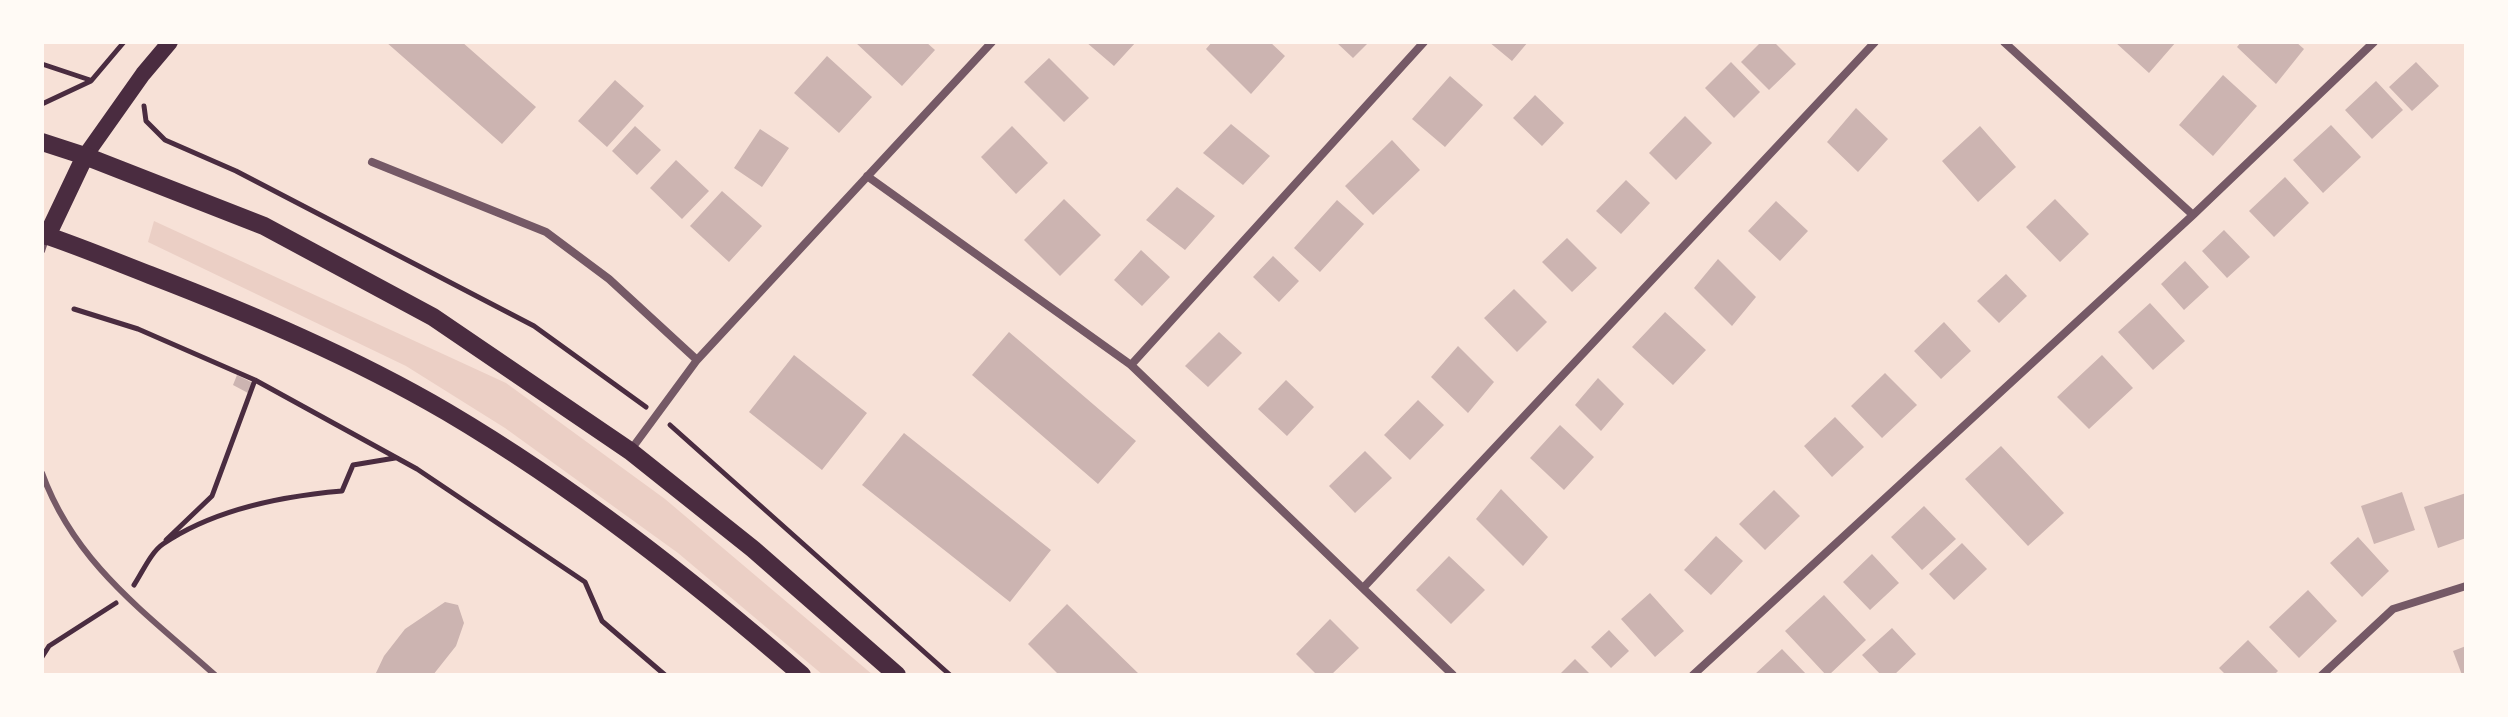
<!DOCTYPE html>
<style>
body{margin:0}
#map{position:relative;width:2508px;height:717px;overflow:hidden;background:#f7e1d7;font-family:"Libre Baskerville",serif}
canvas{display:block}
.frame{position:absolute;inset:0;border:44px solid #fffaf5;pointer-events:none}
</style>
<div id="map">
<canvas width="2508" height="717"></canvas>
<div class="frame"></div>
</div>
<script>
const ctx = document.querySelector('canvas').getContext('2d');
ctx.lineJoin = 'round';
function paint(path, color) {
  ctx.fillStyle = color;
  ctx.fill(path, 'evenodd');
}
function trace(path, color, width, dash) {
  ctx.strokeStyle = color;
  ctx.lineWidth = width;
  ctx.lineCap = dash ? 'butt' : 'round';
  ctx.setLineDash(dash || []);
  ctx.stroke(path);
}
const green = new Path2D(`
 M154,221L506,383L665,499L873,675H823L678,553L505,428L406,366L148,242Z`);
const building = new Path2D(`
 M386,42H462L536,107L502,144Z
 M855,42H926L935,50L902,86Z
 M1086,42H1136L1114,66Z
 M1212,42H1270L1285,56L1251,94L1206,49Z
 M1336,42H1369L1353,58Z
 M1489,42H1528L1512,61Z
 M1761,42H1774L1796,64L1769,90L1741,62Z
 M2115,42H2176L2149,73Z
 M2241,42H2296L2304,49L2276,84L2237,47Z
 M827,56L872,97L839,133L794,93Z
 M1049,58L1089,98L1064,122L1024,82Z
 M1731,62L1760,92L1734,118L1705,88Z
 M2416,62L2439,86L2412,111L2389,87Z
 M2223,75L2257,106L2213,156L2179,125Z
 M1450,76L1483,105L1445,147L1412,119Z
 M615,80L644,106L607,147L578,121Z
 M2376,81L2403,110L2372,139L2345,110Z
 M1535,95L1564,123L1542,146L1513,118Z
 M1856,108L1888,139L1858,172L1827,142Z
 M1685,116L1712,143L1676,180L1649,153Z
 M1231,124L1270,156L1243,185L1203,153Z
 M2331,125L2361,157L2323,193L2293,160Z
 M635,126L661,150L637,175L612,151Z
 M1012,126L1048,163L1016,194L981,157Z
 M1980,126L2016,167L1978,202L1942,161Z
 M760,129L789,148L762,187L734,168Z
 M1392,140L1420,170L1373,215L1345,186Z
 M676,160L709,191L682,219L650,188Z
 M2285,177L2309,203L2274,237L2249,211Z
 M1626,180L1650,203L1621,234L1596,211Z
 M1177,187L1215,216L1185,250L1146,220Z
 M722,191L762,226L729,262L690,226Z
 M1064,199L1101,235L1060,276L1024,240Z
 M2055,199L2089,234L2060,262L2026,227Z
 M1337,200L1364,224L1320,272L1294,248Z
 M1776,201L1808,231L1780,261L1748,231Z
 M2224,230L2250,257L2227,278L2202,251Z
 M1567,238L1597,268L1572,292L1542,262Z
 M1141,250L1170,277L1142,306L1114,280Z
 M1273,256L1299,281L1279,302L1253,277Z
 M1718,259L1756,297L1732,326L1694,288Z
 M2185,261L2209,287L2184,310L2161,284Z
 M2006,274L2027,296L1999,323L1977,301Z
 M1514,289L1547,322L1517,352L1484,318Z
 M2150,303L2185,341L2153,370L2118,332Z
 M1665,312L1706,350L1673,385L1632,347Z
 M1944,322L1971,351L1941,379L1914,351Z
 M1009,332L1136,441L1098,484L972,375Z
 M1219,332L1242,353L1208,387L1185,366Z
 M1458,346L1494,382L1468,413L1431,377Z
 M794,355L867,413L822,470L749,412Z
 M2102,355L2133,388L2089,429L2057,397Z
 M1885,373L1917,405L1882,438L1851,406Z
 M237,375L253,383L248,393L233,385Z
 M1598,378L1624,404L1601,431L1575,405Z
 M1286,380L1314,407L1287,436L1258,409Z
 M1418,400L1444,425L1410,460L1384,435Z
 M1835,417L1864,447L1832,477L1804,446Z
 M1560,425L1594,457L1564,490L1530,458Z
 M904,433L1051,550L1010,602L862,485Z
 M2001,446L2064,513L2028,546L1965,479Z
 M1365,451L1392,478L1355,513L1329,486Z
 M1501,489L1548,537L1523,566L1476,519Z
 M1774,490L1800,516L1765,550L1739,524Z
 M2402,492L2415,530L2374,544L2361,506Z
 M2466,493V538L2438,548L2424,507Z
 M1924,506L1956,539L1922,570L1891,537Z
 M1716,536L1743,561L1711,595L1684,570Z
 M2358,537L2389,571L2362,597L2330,563Z
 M1962,543L1987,569L1954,600L1929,574Z
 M1872,554L1899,583L1870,610L1843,582Z
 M1449,556L1485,590L1451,624L1416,590Z
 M2308,590L2337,621L2299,658L2269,627Z
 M1650,593L1684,631L1655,657L1621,619Z
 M1824,595L1866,640L1829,675H1826L1785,631Z
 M445,602L458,605L464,623L456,646L433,675H375L384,656L405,629Z
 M1067,604L1140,675H1059L1028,644Z
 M1330,619L1359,648L1331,675H1317L1296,654Z
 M1892,628L1916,654L1894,675H1881L1862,655Z
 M1609,630L1629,651L1611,668L1591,647Z
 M2248,640L2278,671L2274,675H2226L2219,668Z
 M2466,646V675H2462L2453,651Z
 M1782,649L1807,675H1754Z
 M1575,659L1591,675H1559Z`);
const path = new Path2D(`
 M42,64L90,80
 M42,104L91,81L124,42
 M144,106L146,121L165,140L236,171L534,326L646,407
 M74,309L138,329L255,380L417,469L585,582L602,621L665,675
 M670,425L950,675
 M166,540L212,496L255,380
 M134,585C142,573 151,552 163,544C213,510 283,496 342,491L353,465L395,458
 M42,657L49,646L116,603`);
const service = new Path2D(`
 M42,251L46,239
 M42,473C75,564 146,613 215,675`);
const minor = new Path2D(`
 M2004,42L2193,215
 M372,162L546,232L609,279L697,360
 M867,176L1131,365L1453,675
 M1131,365L1424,42
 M630,451L697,360L992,42
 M1364,587L1875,42
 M1693,675L2193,215L2374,42
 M2322,675L2393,609L2466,586`);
const secondary = new Path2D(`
 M85,156L143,74L170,42`);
const primary = new Path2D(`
 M42,142L85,156L264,226L433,317L630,451L753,549L897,675
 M42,234C78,246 114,261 150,275C251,314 353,357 447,412C574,487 690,578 802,675
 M47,236L85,156`);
paint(green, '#ebcfc5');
paint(building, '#ccb4b1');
trace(path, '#4a2c40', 5);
trace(service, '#755966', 6);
trace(minor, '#755966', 8);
trace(secondary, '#4a2c40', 16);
trace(primary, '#4a2c40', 18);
</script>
